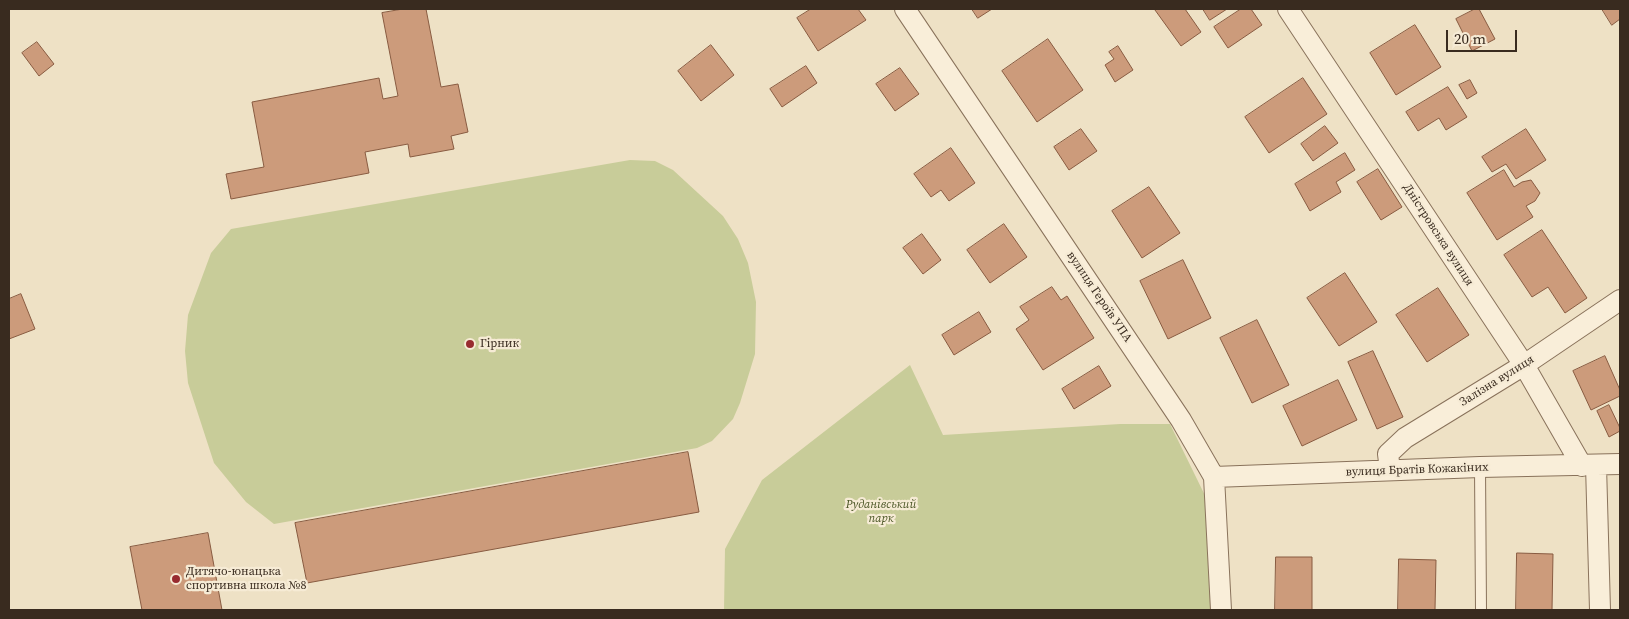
<!DOCTYPE html>
<meta charset="utf-8">
<style>
body{margin:0}
#map{position:relative;width:1629px;height:619px;overflow:hidden;background:#eee1c5;font-family:"Source Serif 4",serif}
canvas{display:block}
.frame{position:absolute;inset:0;border:10px solid #392b1f;pointer-events:none}
.scale{position:absolute;left:1446px;top:30px;width:71px;height:22px;box-sizing:border-box;border:2px solid #392b1f;border-top:0;padding-left:6px;font-size:15px;line-height:18px;white-space:nowrap;color:#392b1f;-webkit-text-stroke:4px #f6ebd5;paint-order:stroke}
</style>
<div id="map">
<canvas width="1629" height="619"></canvas>
<div class="frame"></div>
<div class="scale">20 m</div>
</div>
<script>
const ctx = document.querySelector('canvas').getContext('2d');
ctx.lineJoin = 'round';
function paint(path, color) {
  ctx.fillStyle = color;
  ctx.fill(path, 'evenodd');
}
function trace(path, color, width, dash) {
  ctx.strokeStyle = color;
  ctx.lineWidth = width;
  ctx.lineCap = dash ? 'butt' : 'round';
  ctx.setLineDash(dash || []);
  ctx.stroke(path);
}
function drawText(font, color, halo, rows, align = 'center') {
  ctx.font = font + ' "Source Serif 4",serif';
  ctx.lineWidth = 4.5;
  ctx.setLineDash([]);
  ctx.textBaseline = 'middle';
  ctx.strokeStyle = halo;
  ctx.fillStyle = color;
  for (const [text, x, y, turn = 0] of rows) {
    ctx.save();
    ctx.translate(x, y);
    ctx.rotate((+turn || 0) * Math.PI / 180);
    ctx.textAlign = isNaN(turn) ? turn : align;
    if (halo) ctx.strokeText(text, 0, 0);
    ctx.fillText(text, 0, 0);
    ctx.restore();
  }
}
const green = new Path2D(`
 M630,160L655,161L673,170L723,216L738,239L748,263L756,302L755,354L740,403L733,419L712,441L697,448L274,524L246,502L214,463L188,383L185,351L188,315L211,253L231,229Z
 M910,365L943,435L1120,424H1170L1217,520L1218,610H724L725,549L762,480Z`);
const building = new Path2D(`
 M403,9H426L441,87L458,84L468,132L451,136L454,149L410,157L408,144L365,152L369,173L231,199L226,174L264,167L252,102L379,78L383,99L398,96L382,13Z
 M811,9H858L866,20L818,51L797,18Z
 M972,9H992L978,18Z
 M1157,9H1185L1201,32L1181,46L1155,10Z
 M1203,9H1227L1210,20Z
 M1241,9H1251L1262,25L1228,48L1214,27Z
 M1475,9H1479L1495,39L1472,51L1456,19Z
 M1602,9H1620V19L1612,25Z
 M1415,25L1441,67L1396,95L1370,53Z
 M1048,39L1083,90L1037,122L1002,71Z
 M37,42L54,64L39,76L22,53Z
 M711,45L734,75L701,101L678,71Z
 M1118,46L1133,70L1115,82L1105,65L1114,59L1109,52Z
 M806,66L817,83L782,107L770,89Z
 M900,68L919,94L895,111L876,84Z
 M1303,78L1327,114L1269,153L1245,117Z
 M1470,80L1477,93L1467,99L1459,85Z
 M1448,87L1467,117L1446,130L1439,118L1418,131L1406,112Z
 M1325,126L1338,143L1313,161L1301,144Z
 M1081,129L1097,151L1069,170L1054,147Z
 M1526,129L1546,160L1516,179L1506,164L1492,172L1482,157Z
 M951,148L975,183L949,201L941,190L931,197L914,174Z
 M1345,153L1355,170L1336,182L1341,192L1310,211L1295,184Z
 M1378,169L1402,207L1381,220L1357,182Z
 M1504,170L1514,187L1522,182L1531,180L1540,193L1535,201L1526,206L1533,217L1497,240L1467,193Z
 M1149,187L1180,233L1142,258L1112,211Z
 M1004,224L1027,257L990,283L967,250Z
 M1542,230L1587,298L1565,313L1548,287L1532,297L1504,255Z
 M922,234L941,260L923,274L903,248Z
 M1183,260L1211,318L1168,339L1140,281Z
 M1345,273L1377,322L1339,346L1307,298Z
 M1052,287L1061,300L1067,296L1094,338L1043,370L1016,329L1029,320L1020,307Z
 M1438,288L1469,335L1427,362L1396,315Z
 M21,294L35,329L9,339V299Z
 M979,312L991,332L954,355L942,335Z
 M1257,320L1289,385L1252,403L1220,338Z
 M1373,351L1403,417L1377,429L1348,362Z
 M1605,356L1620,390V396L1591,410L1573,371Z
 M1099,366L1111,386L1074,409L1062,389Z
 M1338,380L1357,420L1302,446L1283,406Z
 M1609,405L1620,428V431L1609,437L1597,411Z
 M688,452L699,512L307,583L295,523Z
 M208,533L222,610H142L130,547Z
 M1517,553L1553,554L1552,610H1516Z
 M1276,557H1312V610H1275Z
 M1399,559L1436,560L1435,610H1398Z`);
const lane = new Path2D(`
 M1480,467L1481,610`);
const street = new Path2D(`
 M905,9L1181,420L1214,477L1221,610
 M1288,9L1524,365L1582,466
 M1596,465L1600,610
 M1390,470L1388,454L1405,438L1524,365L1620,300
 M1214,477L1480,467L1620,464`);
const markers = [
 [470,344,5,"#982b2f"],
 [176,579,5,"#982b2f"]
];
const streetNames = [
 ["Дністровська вулиця",1438,235,57],
 ["вулиця Героїв УПА",1099,297,56],
 ["Залізна вулиця",1497,381,-32],
 ["вулиця Братів Кожакіних",1417,470,-2]
];
const poiNames = [
 ["Гірник",480,344],
 ["Дитячо-юнацька",186,572],
 ["спортивна школа №8",186,586]
];
const parkNames = [
 ["Руданівський",881,505],
 ["парк",881,519]
];
paint(green, '#c8cc99');
paint(building, '#cc9b7b');
trace(building, '#885b41', 1);
trace(lane, '#89725b', 12);
trace(street, '#89725b', 22);
trace(lane, '#f9eed9', 10);
trace(street, '#f9eed9', 20);
for (const [x, y, r, color] of markers) {
  const dot = new Path2D();
  dot.arc(x, y, r, 0, 2 * Math.PI);
  ctx.fillStyle = color;
  ctx.fill(dot);
  trace(dot, '#f6ebd5', 2);
}
drawText('12px', '#392b1f', '#f6ebd5', streetNames);
drawText('12px', '#392b1f', '#f6ebd5', poiNames, 'left');
drawText('italic 12px', '#4b5626', '#f6ebd5', parkNames);
</script>
